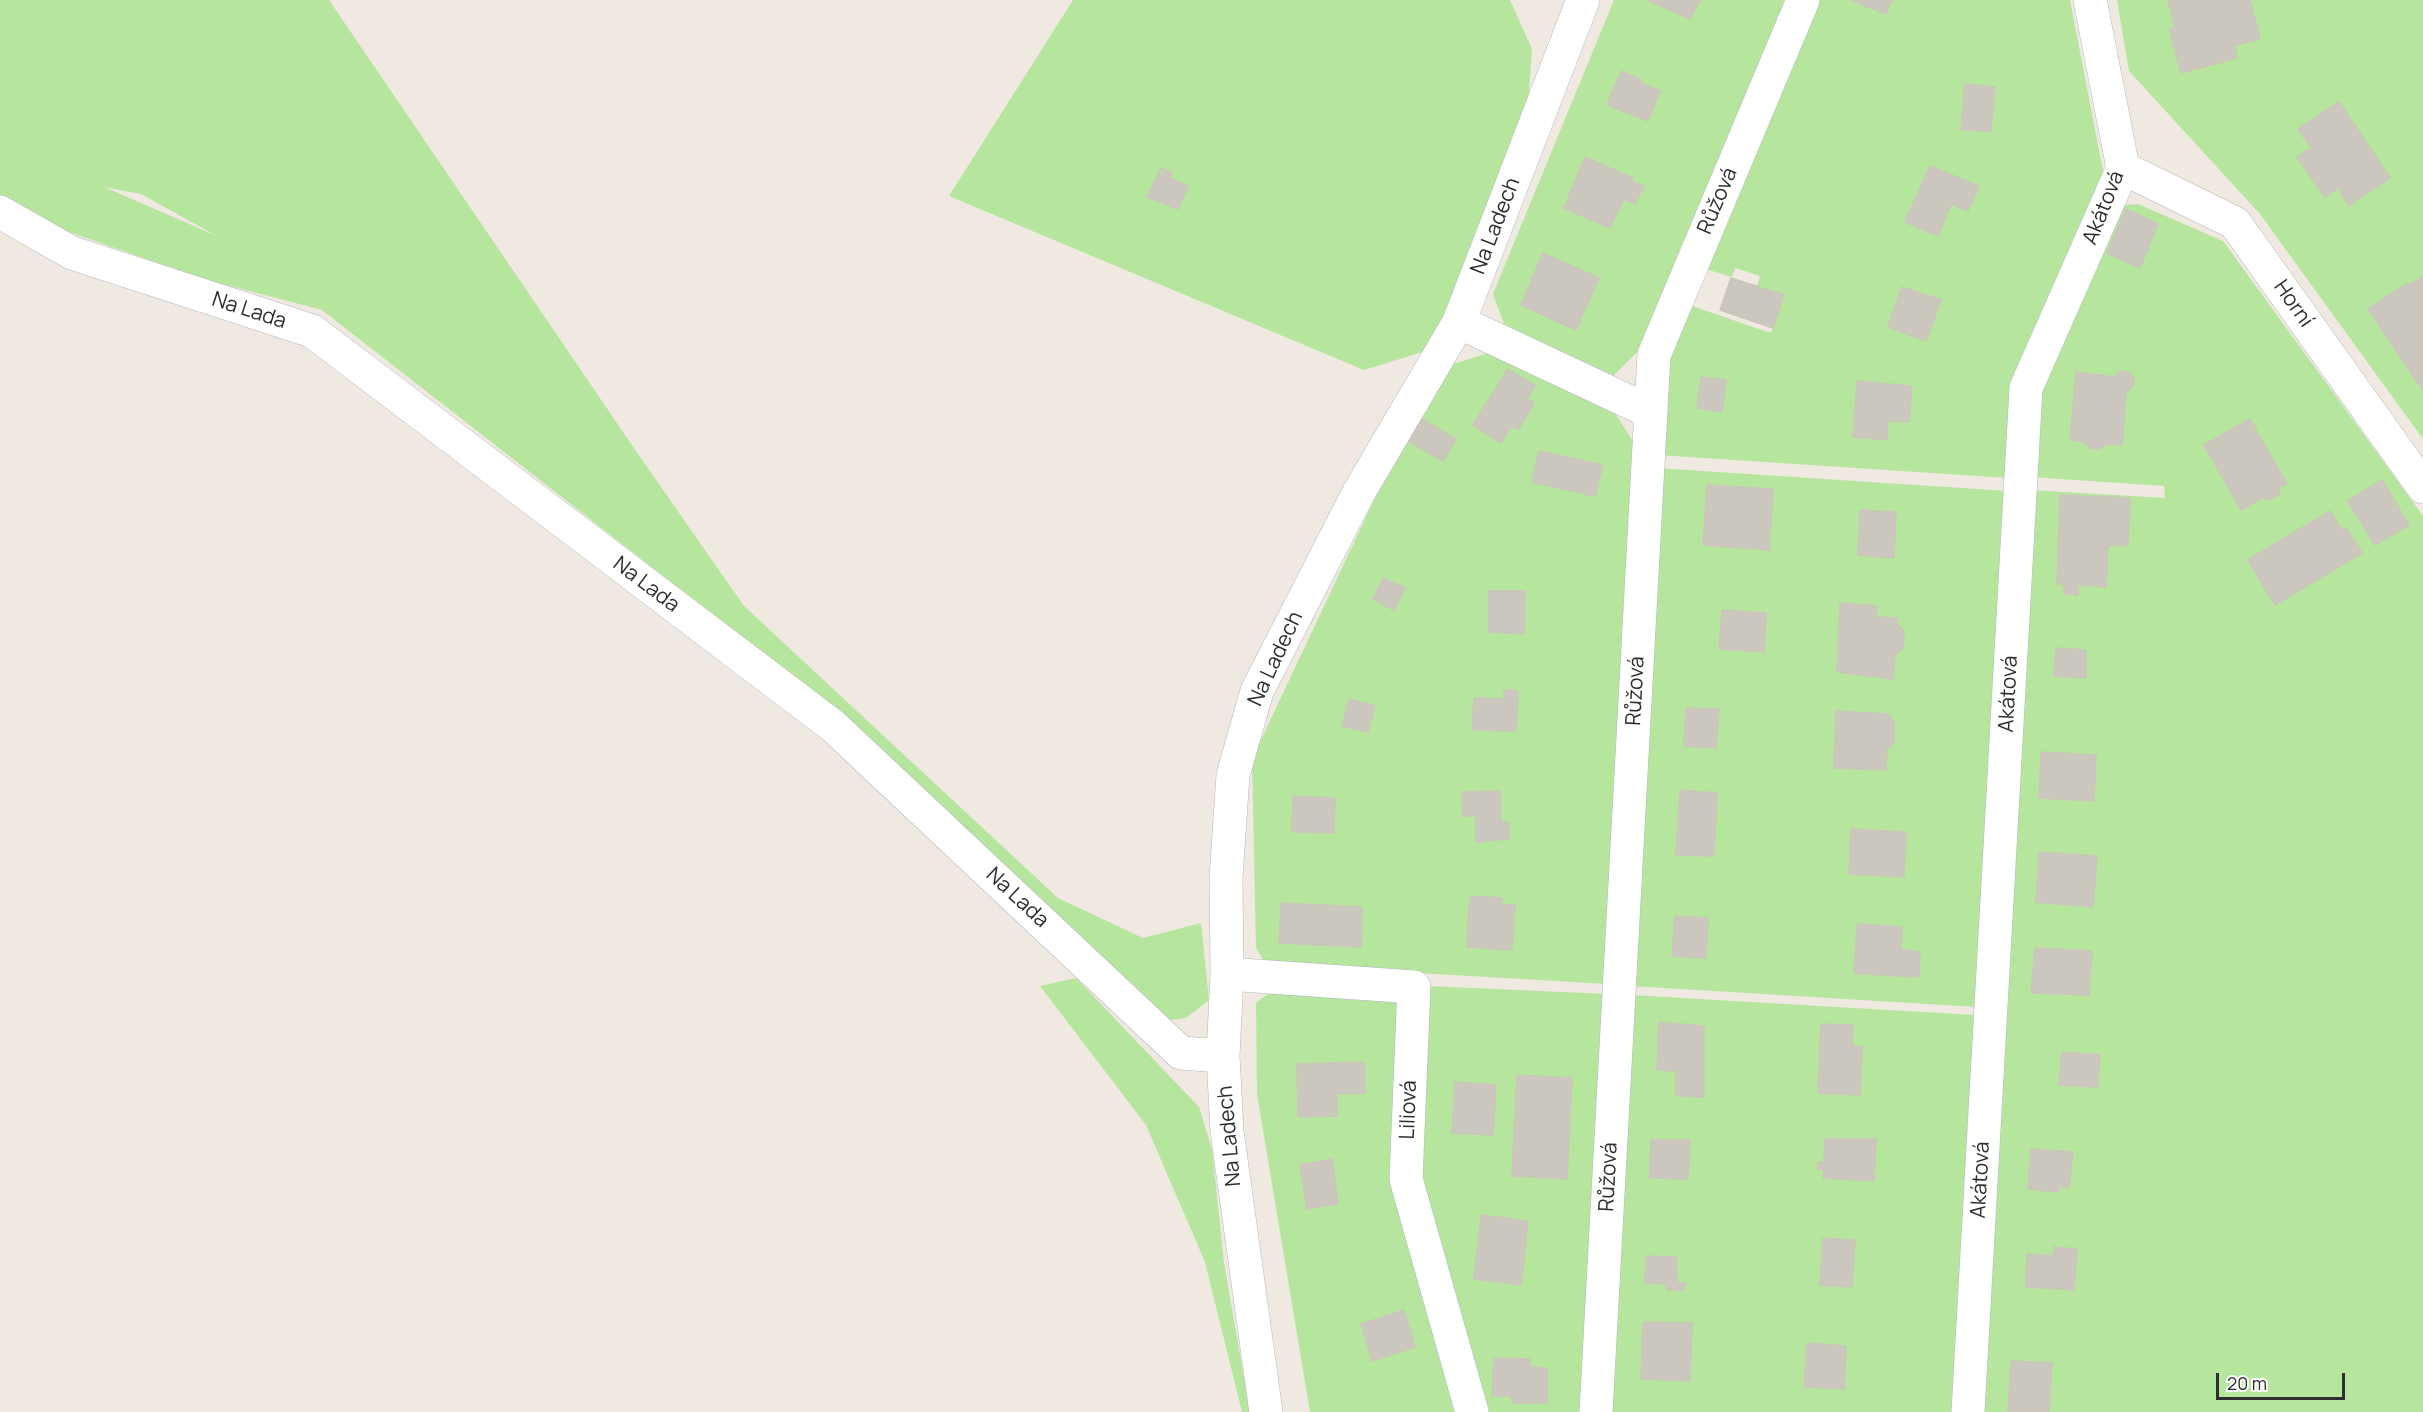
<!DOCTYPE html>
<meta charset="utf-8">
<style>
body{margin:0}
#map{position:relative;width:2423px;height:1412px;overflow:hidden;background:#efe9e1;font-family:Manrope,sans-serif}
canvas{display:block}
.scale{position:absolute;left:2216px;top:1373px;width:129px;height:27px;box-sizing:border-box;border:3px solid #2e2e2e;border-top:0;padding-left:8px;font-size:18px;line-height:21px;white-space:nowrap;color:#2e2e2e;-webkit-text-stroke:4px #fff;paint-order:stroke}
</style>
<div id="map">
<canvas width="2423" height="1412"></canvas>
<div class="scale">20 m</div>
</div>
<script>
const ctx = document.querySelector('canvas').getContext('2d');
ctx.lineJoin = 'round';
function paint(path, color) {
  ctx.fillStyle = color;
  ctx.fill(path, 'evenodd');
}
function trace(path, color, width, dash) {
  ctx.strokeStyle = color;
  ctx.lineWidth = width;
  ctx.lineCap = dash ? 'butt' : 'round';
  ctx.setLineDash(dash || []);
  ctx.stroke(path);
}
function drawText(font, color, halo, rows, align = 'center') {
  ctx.font = font + ' Manrope,sans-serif';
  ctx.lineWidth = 5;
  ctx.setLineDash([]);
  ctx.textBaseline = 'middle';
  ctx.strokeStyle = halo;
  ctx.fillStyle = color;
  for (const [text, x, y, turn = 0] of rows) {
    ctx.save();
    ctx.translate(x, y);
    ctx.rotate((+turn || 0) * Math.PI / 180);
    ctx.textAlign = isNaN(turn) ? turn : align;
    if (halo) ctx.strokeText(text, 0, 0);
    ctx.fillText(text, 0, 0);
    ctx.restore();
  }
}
const green = new Path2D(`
 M0,0H329L638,454L744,606L1058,898L1143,938L1201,923L1209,1000L1186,1018L1165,1021L785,671L322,310L207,280L69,232L0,202ZM104,187L141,194L217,236Z
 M1073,0H1510L1532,49L1528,106L1429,350L1364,370L949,196Z
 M1614,0H1791L1643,346L1613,376L1504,324L1493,294Z
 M1813,0H2070L2103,171L2019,375L2008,478L1658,455L1663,352L1683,303L1771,333L1783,295L1757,286L1760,276L1735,268L1732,277L1699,267Z
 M2117,0H2423V439L2260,214L2129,71Z
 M2138,204L2223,241L2423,516V1412H1976L2030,490L2165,498L2164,486L2031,477L2034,405L2113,206Z
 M1498,350L1609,404L1638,449L1607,984L1265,964L1256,947L1252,759L1375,498L1408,441L1443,461L1456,439L1422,419L1453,364Z
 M1657,468L2007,491L1977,1007L1631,986Z
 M1076,978L1199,1107L1212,1149L1224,1263L1250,1412H1242L1205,1262L1146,1125L1040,986Z
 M1428,986L1606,994L1584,1412H1483L1416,1179Z
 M1277,987L1386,992L1404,1011L1396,1183L1459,1412H1310L1257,1094L1256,1003Z
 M1631,995L1974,1015L1956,1412H1607Z`);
const building = new Path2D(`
 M1647,0H1700L1691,19Z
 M1851,0H1892L1886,14Z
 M2168,0H2250L2260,39L2234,46L2237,58L2181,73L2169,29L2175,27Z
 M1621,71L1641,80V83L1660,91L1648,121L1607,105Z
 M1965,84L1995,87L1991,131L1961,130Z
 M2339,102L2390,178L2349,206L2338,188L2325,197L2297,157L2311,148L2298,129Z
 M1585,157L1633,178L1631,181L1644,186L1635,204L1624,199L1610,228L1564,208Z
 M1930,166L1979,186L1968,211L1951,204L1938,236L1905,222Z
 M1161,168L1172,173L1170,178L1188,186L1178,209L1147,197Z
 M2126,209L2158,224L2140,268L2107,253Z
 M1543,253L1599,278L1576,330L1521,305Z
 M2423,276V388L2422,389L2368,309L2408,283L2410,285Z
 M1731,278L1784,295L1773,328L1720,310Z
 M1902,287L1941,300L1926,341L1888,327Z
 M1508,369L1535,386L1527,399L1534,403L1518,430L1512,426L1501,443L1473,425Z
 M2120,371L2128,372L2134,378L2133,386L2126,392L2122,445L2106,444L2100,449L2090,448L2085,442L2070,440L2076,372L2114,377Z
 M1701,377L1726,380L1722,412L1697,408Z
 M1857,381L1912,386L1909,422L1888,421L1887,440L1853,437Z
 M1422,419L1456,439L1443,461L1408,441Z
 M2250,419L2287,484L2280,487L2279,494L2269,500L2263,497L2241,510L2204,445Z
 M1539,451L1603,465L1595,496L1532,482Z
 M2382,480L2409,525L2375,545L2348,501Z
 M1707,485L1773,489L1769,550L1703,545Z
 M2060,495L2130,498L2128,546L2108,545L2106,587L2078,585V595L2064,594V584H2057Z
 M1860,510L1896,512L1894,558L1858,555Z
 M2330,511L2342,531L2346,528L2362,553L2275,605L2248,560Z
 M1383,578L1405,588L1394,610L1373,599Z
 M1489,591H1525L1524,634L1489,632Z
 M1840,603L1877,606L1876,617L1897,618V624L1904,631L1903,648L1895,655L1893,679L1837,672Z
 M1722,610L1766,613L1764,652L1719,649Z
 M2056,648L2086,650V678L2054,676Z
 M1504,690L1518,691L1516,731L1472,730L1474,698L1504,699Z
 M1349,699L1375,706L1368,732L1342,726Z
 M1686,708L1719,709L1716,748L1684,746Z
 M1836,711L1888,714L1894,723V741L1887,750L1886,770L1834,768Z
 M2041,752L2096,755L2094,801L2039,798Z
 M1680,790L1717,793L1714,856L1676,855Z
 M1500,791L1501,822H1509V839L1476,842V816H1463L1462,792Z
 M1293,796L1335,798L1334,833L1292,832Z
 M1851,829L1906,832L1904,877L1849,874Z
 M2039,852L2097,856L2093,907L2036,902Z
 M1471,896L1502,898L1501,904L1515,905L1512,950L1467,947L1469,903H1471Z
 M1281,903L1362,907L1361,947L1279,943Z
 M1675,916L1708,918L1706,958L1672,956Z
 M1857,924L1902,927L1901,949L1920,952L1919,976L1912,977L1854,973Z
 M2035,948L2092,951L2089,995L2031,993Z
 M1659,1022L1704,1026V1097L1676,1096V1071L1657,1070Z
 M1821,1024L1853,1025L1852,1046H1862L1860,1095L1818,1093Z
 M2062,1052L2100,1055L2097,1087L2059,1085Z
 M1364,1062L1365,1093L1337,1094V1116L1298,1117L1297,1064Z
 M1517,1075L1572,1078L1567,1179L1512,1176Z
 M1455,1082L1496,1085L1493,1135L1452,1133Z
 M1825,1139H1876L1874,1181L1823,1178L1824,1169H1817L1818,1162H1824Z
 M1651,1140H1690L1688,1179L1650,1178Z
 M2031,1149L2073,1152L2069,1187L2058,1186V1192L2028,1189Z
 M1332,1159L1338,1204L1307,1209L1300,1165Z
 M1481,1215L1528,1221L1521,1285L1474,1279Z
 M1823,1238L1855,1240L1852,1287L1820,1285Z
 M2054,1247L2077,1249L2074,1290L2026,1287L2027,1254L2053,1256Z
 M1646,1256L1676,1257L1677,1283H1685L1684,1290H1667L1666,1284L1645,1283Z
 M1404,1310L1415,1347L1372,1361L1361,1324Z
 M1643,1322L1692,1323L1690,1381L1641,1379Z
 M1807,1343L1846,1346L1844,1389L1804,1387Z
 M1494,1358L1530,1359V1367L1547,1368V1403H1512L1511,1396H1492Z
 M2011,1361L2052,1363L2049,1412H2008Z`);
const minor = new Path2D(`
 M2123,168L2235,223L2423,487
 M0,212L72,253L312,331L833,726L1181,1053L1223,1056
 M1459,322L1651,412
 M1227,974L1414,987L1406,1179L1472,1412
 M1266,1412L1227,1131L1223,1056L1227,974L1226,878L1233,775L1257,691L1359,492L1459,322L1583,0
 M1596,1412L1654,355L1803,0
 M1968,1412L2026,388L2123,168L2090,0`);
const streetNames = [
 ["Růžová",1718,201,-67],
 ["Akátová",2104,208,-68],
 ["Na Ladech",1496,226,-69],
 ["Horní",2293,304,55],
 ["Na Lada",249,311,18],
 ["Na Lada",646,585,37],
 ["Na Ladech",1276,659,-65],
 ["Růžová",1636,691,-87],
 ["Akátová",2009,694,-87],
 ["Na Lada",1017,898,43],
 ["Liliová",1409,1110,-88],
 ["Na Ladech",1230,1136,-95],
 ["Růžová",1609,1177,-87],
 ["Akátová",1981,1180,-87]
];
paint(green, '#b6e59e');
paint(building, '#cbc7bf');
trace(building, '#cbc5ba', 1.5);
trace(minor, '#b4b7c1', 34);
trace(minor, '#fff', 33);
drawText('21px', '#2e2e2e', '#fff', streetNames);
</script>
